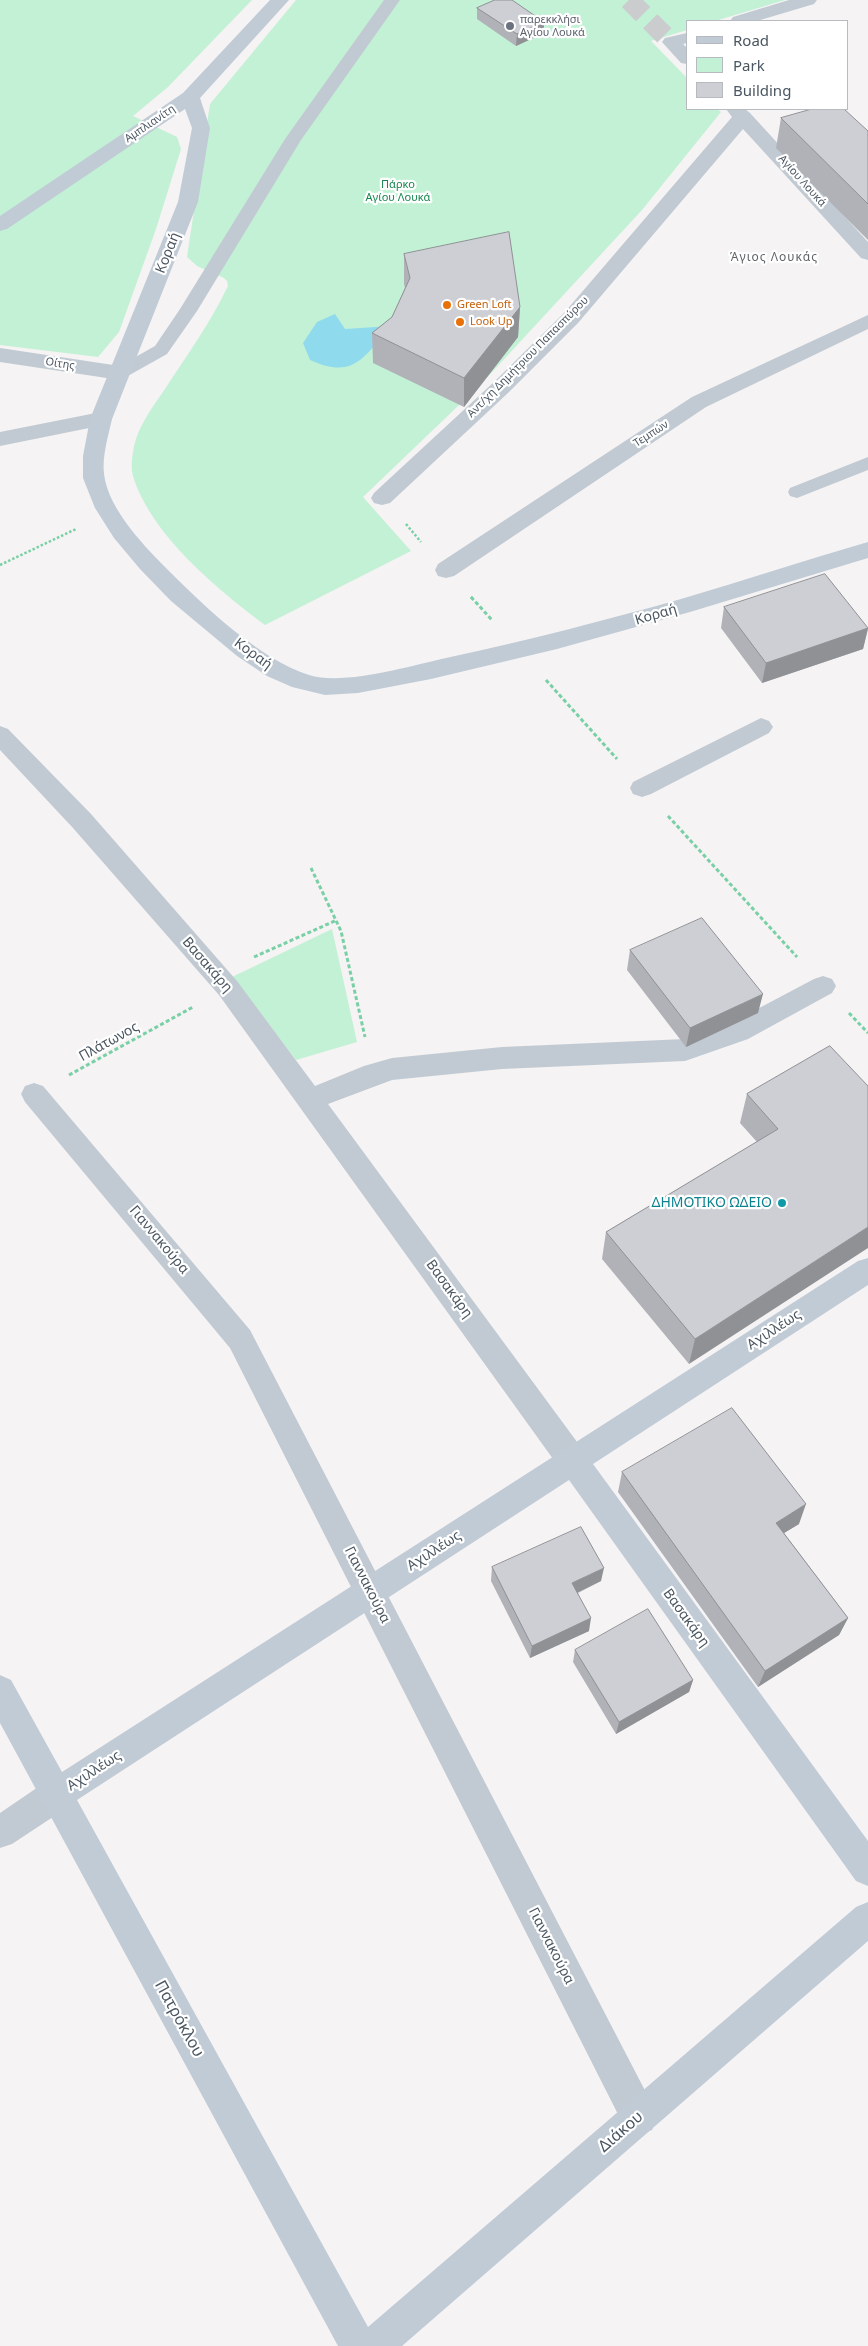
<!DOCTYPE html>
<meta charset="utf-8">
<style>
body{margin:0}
#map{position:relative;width:868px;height:2346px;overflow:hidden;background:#f5f3f3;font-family:"Noto Sans",sans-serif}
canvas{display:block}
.legend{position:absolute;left:686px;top:20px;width:162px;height:90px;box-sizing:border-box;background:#fff;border:1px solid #b7bbc0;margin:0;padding:6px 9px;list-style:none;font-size:15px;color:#4a5661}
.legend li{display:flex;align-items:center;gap:10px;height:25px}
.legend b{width:25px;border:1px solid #b7bbc0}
</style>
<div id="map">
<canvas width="868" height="2346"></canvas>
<ul class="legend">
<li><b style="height:6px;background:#c1cbd6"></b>Road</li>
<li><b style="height:14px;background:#c3f1d5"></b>Park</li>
<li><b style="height:14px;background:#cdcfd5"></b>Building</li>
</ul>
</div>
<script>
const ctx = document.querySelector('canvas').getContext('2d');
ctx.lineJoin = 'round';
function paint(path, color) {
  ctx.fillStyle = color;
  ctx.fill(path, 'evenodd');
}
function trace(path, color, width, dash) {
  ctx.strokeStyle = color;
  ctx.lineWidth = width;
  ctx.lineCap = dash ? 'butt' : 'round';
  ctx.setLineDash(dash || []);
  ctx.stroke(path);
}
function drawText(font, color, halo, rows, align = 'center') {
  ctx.font = font + ' "Noto Sans",sans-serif';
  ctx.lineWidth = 4.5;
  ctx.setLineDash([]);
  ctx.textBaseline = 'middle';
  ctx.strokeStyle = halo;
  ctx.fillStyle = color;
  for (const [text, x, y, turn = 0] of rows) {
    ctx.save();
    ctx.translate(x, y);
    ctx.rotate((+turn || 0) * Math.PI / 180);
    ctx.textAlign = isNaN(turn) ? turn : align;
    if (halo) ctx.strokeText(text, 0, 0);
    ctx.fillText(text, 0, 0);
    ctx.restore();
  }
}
const green = new Path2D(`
 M0,0H252L168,87L133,116L177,137L181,149L156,229L119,332L98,357L0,345Z
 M296,0H785L715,21H687V30L651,41L687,78V109H717L721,112L642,210L482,383L363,497L411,551L265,625C217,589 151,535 133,476C130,465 133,449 136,439C142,421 154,405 165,389C187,355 211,322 228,286L227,281L224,278L197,266L187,257L210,104Z
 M332,929L357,1042L296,1060L232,977Z`);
const water = new Path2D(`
 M335,314L345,329L391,326C364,357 354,380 310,360L303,343L317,322Z`);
const streetTunnel = new Path2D(`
 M629,0L671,42`);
const pathFar1 = new Path2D(`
 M406,524L421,542
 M0,565L76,529
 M471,597L473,599`);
const path = new Path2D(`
 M471,597L492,620
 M546,680L617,759
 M668,816L797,957
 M311,868L341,931L365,1037
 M254,957L337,920
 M849,1013L868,1033
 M69,1075L193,1007`);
const lane = new Path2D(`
 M384,0H400L301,140L197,311L167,354L126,377L120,379L114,377L111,373L114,369L155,346L180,309L285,139Z
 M868,457V470L797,498L790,496L788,492L790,488Z`);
const street = new Path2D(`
 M789,0H817L814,4L757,21H730L733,17Z
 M687,33V43L683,44L687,48V64L681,63L662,42L665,38Z
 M726,109H745L750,113L868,242V260L861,258L743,129L578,323L509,392L390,503L382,505L374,503L371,498L374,493L494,382L564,313L732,117Z
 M868,315V329L706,407L454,576L446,578L438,576L435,570L438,564L692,397Z
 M0,348L120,366L127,368L130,373L127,378L120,380L0,362Z
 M101,412L109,414L112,419L109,424L0,446V432Z
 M761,718L769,721L773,727L769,733L651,794L642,797L633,794L630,788L633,782Z
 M0,726L8,729L91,814L237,981L315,1086L364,1066L392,1058L502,1047L685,1039L729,1024L814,979L823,976L832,979L836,986L832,993L748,1039L685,1061L502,1069L392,1080L328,1104L583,1450L587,1460L583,1470L572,1474L561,1470L219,995L73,828L0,750Z
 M34,1083L43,1086L250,1330L652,2104L657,2117L652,2130L639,2135L626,2130L230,1348L25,1102L21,1094L25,1086Z
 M56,1779L68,1783L72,1795L68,1807L12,1844L0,1848V1813L44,1783Z`);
const secondary = new Path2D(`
 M270,0H289L200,98L210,128L198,202L112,419C108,437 102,456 104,474C108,510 147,549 171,573C206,608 261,660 309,675C343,686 410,666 446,658C525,641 603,621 681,599C743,581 805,560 868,542V558L690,612L557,649L431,679L358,693L325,695L292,687L267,676L237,656L171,601L140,569L114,538L95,508L83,478V456L90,419L178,202L192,128L185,109L7,229L0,231V216L183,93Z
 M868,1258V1285L593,1464L868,1841V1886L856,1881L569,1480L77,1800L368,2327L856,1907L868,1902V1941L402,2346H338L0,1723V1675L11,1680L62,1772L858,1261Z`);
const wall = new Path2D(`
 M477,8L544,22V33L516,46L477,19Z
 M781,118L868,131V240L776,148Z
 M404,254L520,307L518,337L464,407L373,363L372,333L392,317L405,288L404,284Z
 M724,607L868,628V629L863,649L762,683L721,628Z
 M630,950L758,1013L686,1047L627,970Z
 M830,1046L689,1364L602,1259L606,1232L757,1142L740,1123L747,1094Z
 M622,1472L799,1524L784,1533L848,1618L839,1635L758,1687L618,1492Z
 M492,1567L601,1581L578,1593L589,1631L530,1658L491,1581Z
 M575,1650L693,1680L689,1692L616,1734L573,1662Z`);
const shadedWall = new Path2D(`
 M544,22V33L516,46L517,34Z
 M520,307L518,337L464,407V378Z
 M868,628L863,649L762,683L766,663Z
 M763,994L758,1013L686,1047L690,1028Z
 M868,1227V1248L689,1364L695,1339Z
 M806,1504L799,1524L769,1542L776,1523Z
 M604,1568L601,1581L570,1596L572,1583Z
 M591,1618L589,1631L530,1658L532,1646Z
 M848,1618L839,1635L758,1687L765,1671Z
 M693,1680L689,1692L616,1734L619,1722Z`);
const building = new Path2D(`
 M495,0H512L544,22L517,34L477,8Z
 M812,109H844L868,131V204L781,118Z
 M509,232L520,307L464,378L372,333L392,317L410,278L404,254Z
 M825,574L868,628L766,663L724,607Z
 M702,918L763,994L690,1028L630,950Z
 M830,1046L868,1086V1227L695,1339L606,1232L778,1129L747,1094Z
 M732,1408L806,1504L776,1523L848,1618L765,1671L622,1472Z
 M581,1527L604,1568L572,1583L591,1618L532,1646L492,1567Z
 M648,1609L693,1680L619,1722L575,1650Z`);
const markers = [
 [510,26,5,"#6b7280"],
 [447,305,5,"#e8710a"],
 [460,322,5,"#e8710a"],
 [782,1203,5,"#0f9aa8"]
];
const farWorshipnames = [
 ["παρεκκλήσι",520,20],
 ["Αγίου Λουκά",520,33]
];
const farStreetnames = [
 ["Αμπλιανίτη",150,124,-34],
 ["Αγίου Λουκά",802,181,48],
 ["Αντ/χη Δημήτριου Παπασπύρου",528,357,-45],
 ["Οίτης",60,364,9],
 ["Τεμπών",651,434,-33]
];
const farParknames = [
 ["Πάρκο",398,185],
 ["Αγίου Λουκά",398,198]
];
const farFoodnames = [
 ["Green Loft",457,305],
 ["Look Up",470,322]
];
const farNeighbourhoodnames = [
 ["Άγιος Λουκάς",774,258]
];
const streetNames = [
 ["Κοραή",168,253,-68],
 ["Κοραή",656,615,-16],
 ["Κοραή",253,654,36],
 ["Βασακάρη",207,965,49],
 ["Πλάτωνος",109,1042,-29],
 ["Γιαννακούρα",159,1240,50],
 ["Βασακάρη",449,1289,54],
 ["Αχιλλέως",774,1330,-33],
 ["Αχιλλέως",434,1551,-33],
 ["Γιαννακούρα",367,1585,63],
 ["Βασακάρη",686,1618,54],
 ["Αχιλλέως",94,1771,-33],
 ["Γιαννακούρα",551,1946,63]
];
const cultureNames = [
 ["ΔΗΜΟΤΙΚΟ ΩΔΕΙΟ",772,1203]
];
const nearStreetnames = [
 ["Πατρόκλου",179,2019,61],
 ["Διάκου",621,2132,-41]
];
paint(green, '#c3f1d5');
paint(water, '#90daee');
trace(streetTunnel, '#caccce', 20, [20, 10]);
trace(pathFar1, '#7ad0a6', 2.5, [2.5, 2]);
trace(path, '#7ad0a6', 3, [4, 2.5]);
paint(lane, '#c1cad2');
paint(street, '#c1cad2');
paint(secondary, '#c1cbd6');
paint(wall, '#b0b2b7');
paint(shadedWall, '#909195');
paint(building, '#cdcfd5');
trace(building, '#909195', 1);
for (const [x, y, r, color] of markers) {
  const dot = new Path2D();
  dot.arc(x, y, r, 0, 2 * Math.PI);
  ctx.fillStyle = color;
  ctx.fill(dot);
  trace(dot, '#fff', 2);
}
drawText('11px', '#5b616d', '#fff', farWorshipnames, 'left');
drawText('11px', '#4a5661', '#fff', farStreetnames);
drawText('11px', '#17864f', '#fff', farParknames);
drawText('11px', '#c56008', '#fff', farFoodnames, 'left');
ctx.letterSpacing = '1px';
drawText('12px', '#5f6368', '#fff', farNeighbourhoodnames);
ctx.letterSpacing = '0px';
drawText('14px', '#4a5661', '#fff', streetNames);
drawText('14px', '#0d838f', '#fff', cultureNames, 'right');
drawText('16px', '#4a5661', '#fff', nearStreetnames);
</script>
